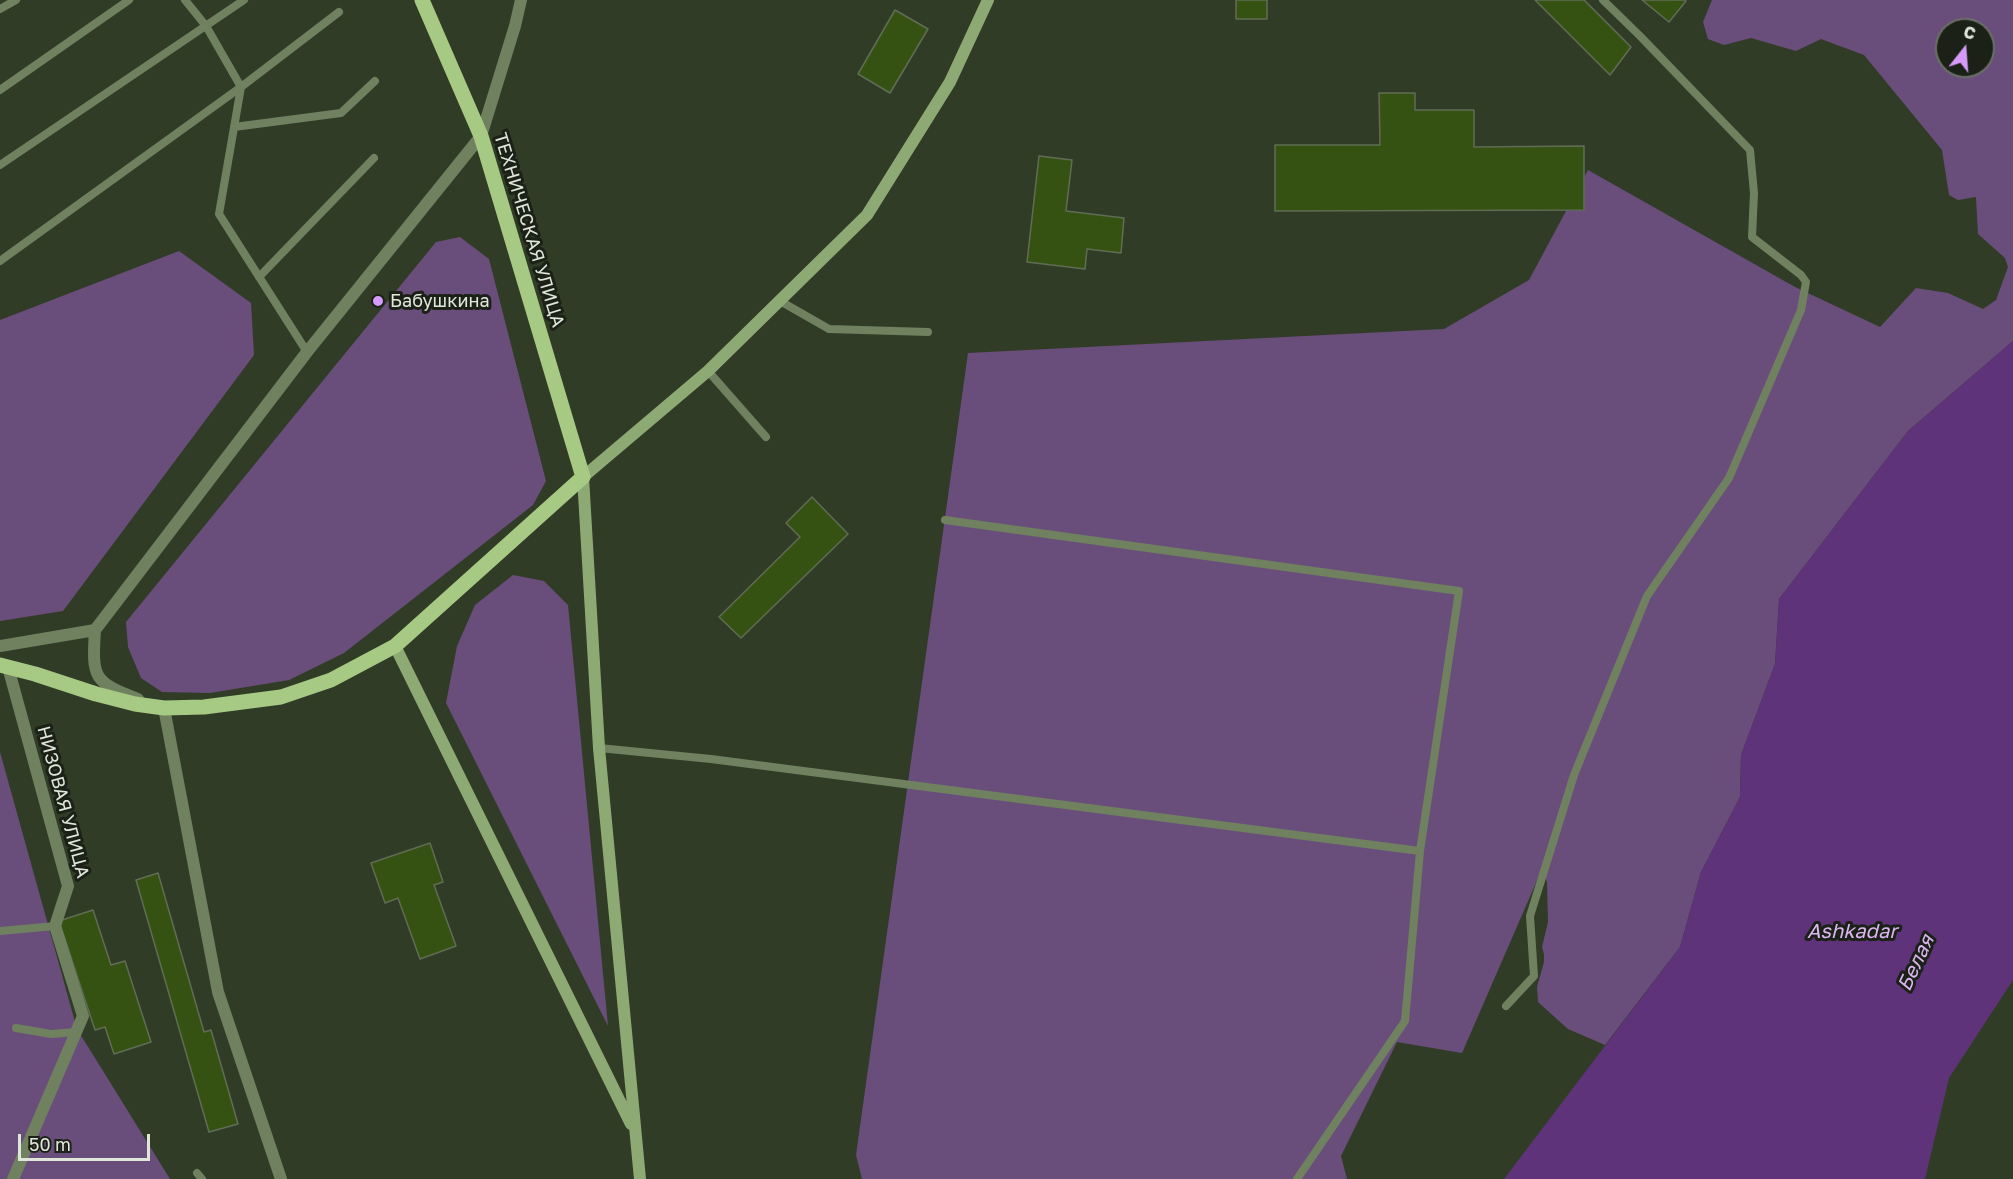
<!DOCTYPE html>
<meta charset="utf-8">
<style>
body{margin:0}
#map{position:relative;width:2013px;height:1179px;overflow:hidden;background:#313c27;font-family:"Golos Text",sans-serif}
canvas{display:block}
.north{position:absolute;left:1935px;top:18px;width:60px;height:60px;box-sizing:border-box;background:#1c2117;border:2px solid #6a7065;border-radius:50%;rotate:17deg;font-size:16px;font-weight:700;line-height:24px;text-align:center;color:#e0e7da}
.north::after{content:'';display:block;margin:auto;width:21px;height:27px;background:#d69bfa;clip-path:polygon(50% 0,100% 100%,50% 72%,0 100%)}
.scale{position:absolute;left:18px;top:1134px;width:132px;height:27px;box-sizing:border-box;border:3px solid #e0e7da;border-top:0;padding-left:8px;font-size:18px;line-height:21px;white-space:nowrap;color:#e0e7da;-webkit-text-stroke:4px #1c2117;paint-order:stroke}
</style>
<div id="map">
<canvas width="2013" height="1179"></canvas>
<div class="north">С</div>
<div class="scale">50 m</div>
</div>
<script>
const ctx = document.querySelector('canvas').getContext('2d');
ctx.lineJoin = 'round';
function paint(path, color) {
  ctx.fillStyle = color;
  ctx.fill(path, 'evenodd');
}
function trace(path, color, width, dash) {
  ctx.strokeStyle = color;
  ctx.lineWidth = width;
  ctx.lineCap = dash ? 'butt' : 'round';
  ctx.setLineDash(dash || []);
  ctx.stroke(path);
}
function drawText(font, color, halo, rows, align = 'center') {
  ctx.font = font + ' "Golos Text",sans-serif';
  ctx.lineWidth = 6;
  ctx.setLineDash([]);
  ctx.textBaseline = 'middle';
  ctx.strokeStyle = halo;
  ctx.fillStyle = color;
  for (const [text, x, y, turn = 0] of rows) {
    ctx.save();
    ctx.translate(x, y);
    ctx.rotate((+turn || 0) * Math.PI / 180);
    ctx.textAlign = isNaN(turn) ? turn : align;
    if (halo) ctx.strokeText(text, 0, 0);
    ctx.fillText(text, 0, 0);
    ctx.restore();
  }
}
const green = new Path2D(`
 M1712,0H2013V341L1908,431L1779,599L1775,664L1741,755L1740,797L1701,872L1680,947L1605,1045L1568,1029L1538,1002L1537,987L1544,962V954L1542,947L1548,922L1547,882L1542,869L1462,1053L1397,1042L1341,1156L1347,1179H862L856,1155L968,353L1444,329L1529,280L1588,170L1795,287L1880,327L1916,288L1948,293L1983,309L1996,300L2008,267L2005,258L1978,234L1976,197L1958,200L1949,195L1942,150L1864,55L1821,39L1796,51L1751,38L1724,45L1708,39L1703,22ZM1947,30H1983V66H1947Z
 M460,237L489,259L546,481L533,505L344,653L289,680L210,693L162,692L141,678L128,647L126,622L436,242Z
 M179,251L251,303L254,355L63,611L0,621V320Z
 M513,575L544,581L568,605L608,1026L446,703L457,646L475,605Z
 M0,752L77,1029L170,1179H0Z`);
const water = new Path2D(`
 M2013,341V980L1949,1078L1925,1179H1504L1680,947L1701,872L1740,797L1741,755L1775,664L1779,599L1908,431Z`);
const building = new Path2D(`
 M1236,0H1267V19H1236Z
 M1535,0H1584L1631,47L1610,75Z
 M1642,0H1685L1686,1L1669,22Z
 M895,10L928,29L890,93L858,74Z
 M1379,93H1415V110H1474V147L1584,146V210L1275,211V145H1380Z
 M1039,156L1072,160L1066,211L1124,218L1121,253L1087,249L1085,269L1027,262Z
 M812,497L848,534L741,638L719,617L800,537L786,523Z
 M430,843L443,882L434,885L456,946L420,959L398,898L385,903L371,863Z
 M158,873L204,1032L211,1030L238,1124L209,1132L136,880Z
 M93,910L111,965L125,961L151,1042L114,1054L105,1027L95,1030L59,921Z`);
const service = new Path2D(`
 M185,0L206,26L241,87L219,214L307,352
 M0,9L16,0
 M0,90L129,0
 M234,127L341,113L375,81
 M0,165L244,0
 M0,261L241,87L339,12
 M259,277L374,158
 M780,301L829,329L928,332
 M708,371L766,437
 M599,748L711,759L1420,851L1459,591L945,520
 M0,931L55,926
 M1506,1006L1534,976L1530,916L1574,775L1647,596L1729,478L1801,310L1806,282L1801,275L1752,237L1754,193L1750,150L1640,36L1603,0
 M16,1028L51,1034L77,1032
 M197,1173L202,1179
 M1297,1179L1405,1021L1420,851`);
const minor = new Path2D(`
 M8,667L68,886L55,926L83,1016L13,1179
 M164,708L218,992L281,1179`);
const tertiary = new Path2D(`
 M95,630C92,678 93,682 138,699
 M0,646L95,630L307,352L481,136L515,26L521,0`);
const secondary = new Path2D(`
 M395,646L631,1124
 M640,1179L599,748L583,477L708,371L867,215L950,82L988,0`);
const primary = new Path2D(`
 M0,665L35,674L96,694L135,704L164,708L204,707L281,697L331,680L395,646L583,477L481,136L422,0`);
const markers = [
 [378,301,6,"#d69bfa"]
];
const streetNames = [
 ["ТЕХНИЧЕСКАЯ УЛИЦА",529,230,73],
 ["НИЗОВАЯ УЛИЦА",63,802,75]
];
const poiNames = [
 ["Бабушкина",390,301]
];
const waterNames = [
 ["Ashkadar",1852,932],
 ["Белая",1916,963,-65]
];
paint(green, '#694e7b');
paint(water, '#5f3379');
paint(building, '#365212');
trace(building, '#606d55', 1.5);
trace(service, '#70815f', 8);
trace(minor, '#70815f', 12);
trace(tertiary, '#70815f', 12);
trace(secondary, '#8eaa74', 12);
trace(primary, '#a6c983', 15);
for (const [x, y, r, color] of markers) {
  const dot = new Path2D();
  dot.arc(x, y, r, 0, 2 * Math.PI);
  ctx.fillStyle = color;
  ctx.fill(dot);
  trace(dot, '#1c2117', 2);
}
drawText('18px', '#e0e7da', '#1c2117', streetNames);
drawText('18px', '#e0e7da', '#1c2117', poiNames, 'left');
drawText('italic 20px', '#dbb7f2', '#1c2117', waterNames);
</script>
